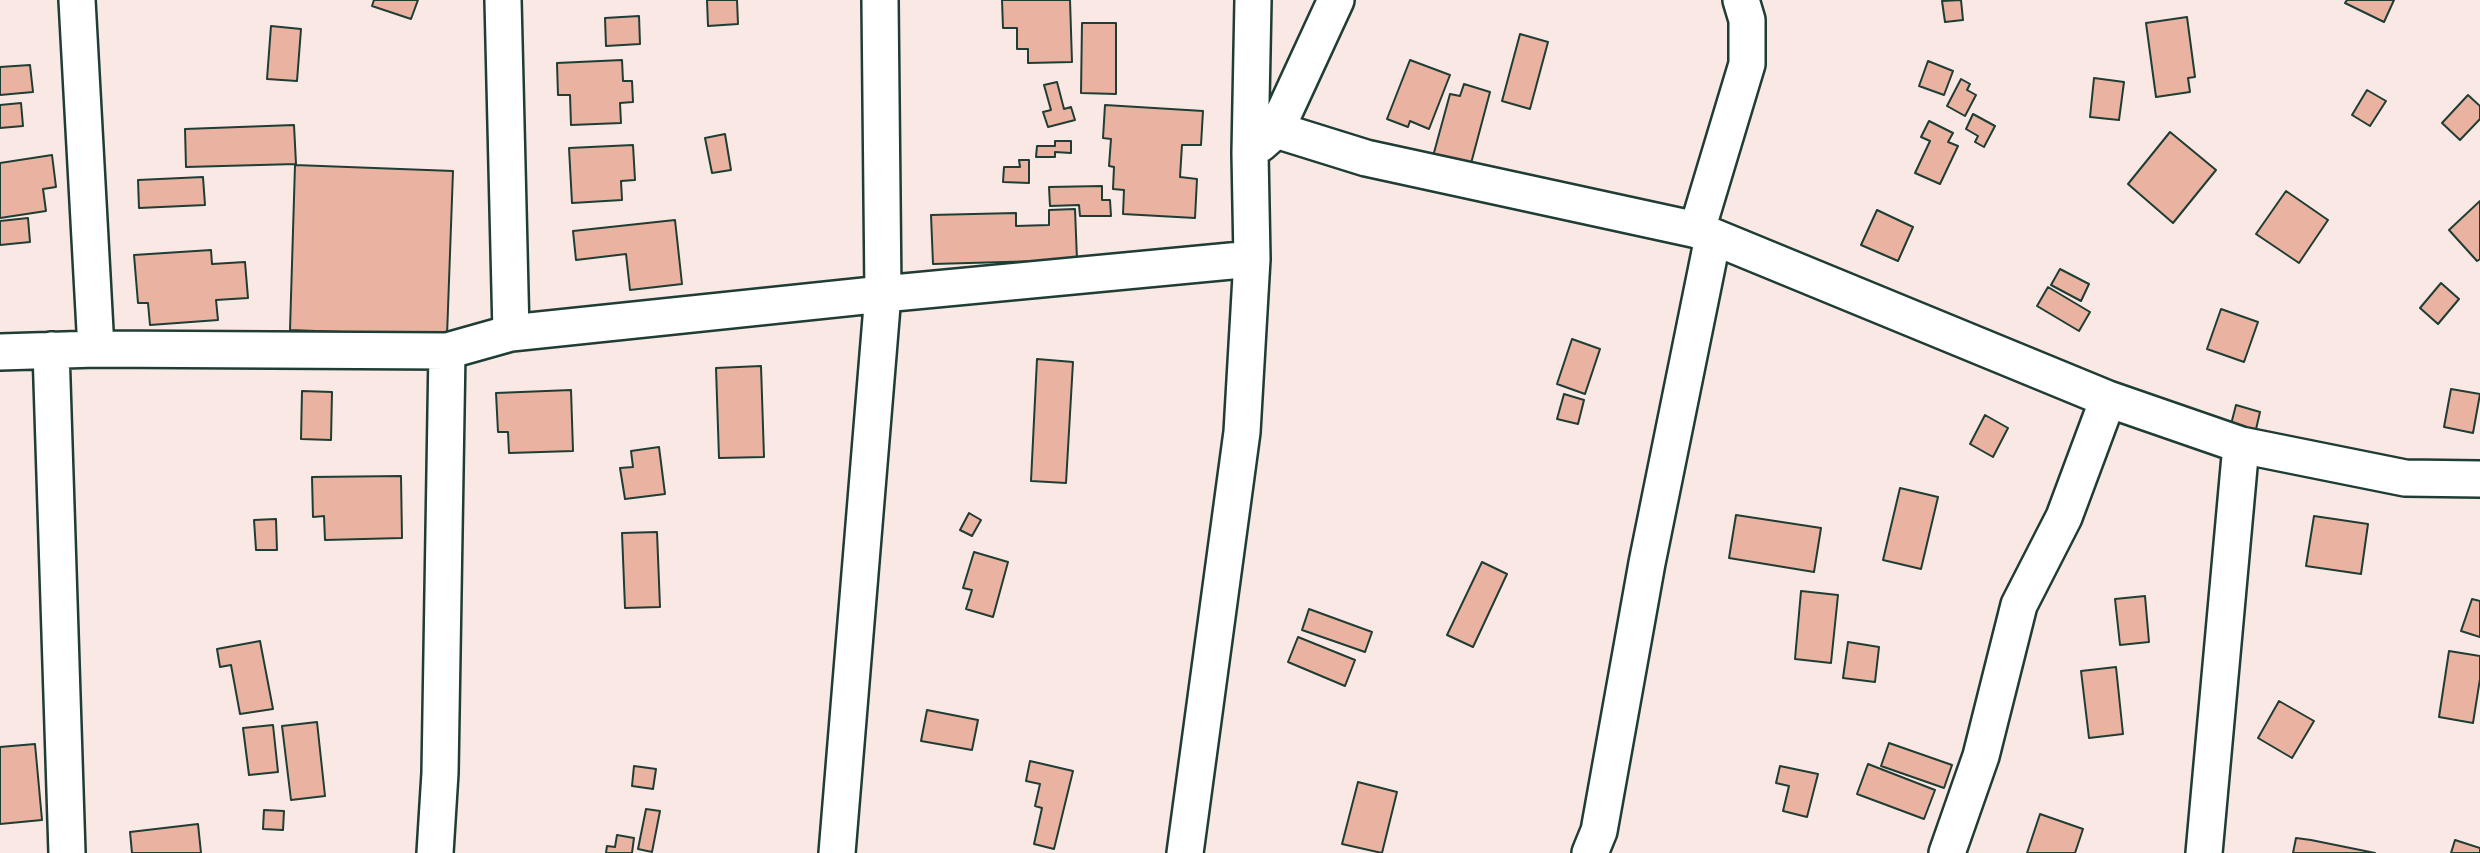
<!DOCTYPE html>
<style>
body{margin:0}
canvas{display:block;background:#f9e8e3}
</style>
<canvas width="2480" height="853"></canvas>
<script>
const ctx = document.querySelector('canvas').getContext('2d');
ctx.lineJoin = 'round';
function paint(path, color) {
  ctx.fillStyle = color;
  ctx.fill(path, 'evenodd');
}
function trace(path, color, width, dash) {
  ctx.strokeStyle = color;
  ctx.lineWidth = width;
  ctx.lineCap = dash ? 'butt' : 'round';
  ctx.setLineDash(dash || []);
  ctx.stroke(path);
}
const building = new Path2D(`
 M374,0H418L411,19L372,6Z
 M707,0H737L738,24L708,26Z
 M1002,0H1070L1072,62L1028,63V49H1017V28H1003Z
 M1961,0L1963,20L1945,22L1942,1Z
 M2347,0H2394L2384,22L2345,3Z
 M639,16L640,44L606,46L605,18Z
 M2187,17L2195,77L2188,78L2190,92L2156,97L2146,23Z
 M1082,23H1116V94L1081,93Z
 M271,26L301,29L297,81L267,79Z
 M1520,34L1548,42L1530,109L1502,101Z
 M622,60L623,81H632L633,102L620,103L621,123L571,125L570,95H558L557,63Z
 M1410,60L1450,75L1429,129L1410,121L1408,127L1387,119Z
 M1928,61L1953,71L1944,95L1919,86Z
 M30,65L33,92L0,95V67Z
 M2094,78L2124,82L2119,120L2090,117Z
 M1961,79L1970,84L1967,90L1976,95L1965,116L1947,106Z
 M1057,82L1064,109L1071,107L1075,120L1048,127L1043,112L1051,110L1044,85Z
 M1464,84L1490,92L1469,171L1432,160L1450,94L1460,96Z
 M2367,90L2386,101L2370,126L2352,115Z
 M2468,95L2480,106V119L2460,140L2442,123Z
 M21,103L23,126L0,128V105Z
 M1105,105L1203,111L1201,145H1182L1180,177L1197,179L1195,218L1123,214L1124,190L1113,189L1114,167L1109,166L1111,139L1103,138Z
 M1973,114L1995,126L1984,147L1975,142L1978,136L1966,129Z
 M1929,121L1953,133L1948,142L1958,146L1940,184L1915,173L1930,141L1921,137Z
 M294,125L296,164L186,167L185,129Z
 M2170,132L2216,170L2173,223L2128,184Z
 M725,134L731,170L712,173L705,138Z
 M1055,141H1071V153L1055,152V157H1036L1037,146H1055Z
 M633,145L635,180L621,181L622,200L572,203L569,148Z
 M52,155L56,187L43,189L46,211L0,218V163Z
 M1019,160H1029V183L1003,182L1004,167H1020Z
 M295,165L453,171L447,336L290,330Z
 M203,177L205,205L139,208L138,180Z
 M1102,186V200H1110L1111,216H1080L1079,205L1050,206L1049,187Z
 M2286,191L2328,220L2299,263L2256,234Z
 M2480,201V259L2477,261L2449,230Z
 M1075,209L1077,260L933,264L931,215L1016,213V226L1049,225V210Z
 M1877,210L1913,227L1898,261L1861,245Z
 M28,218L30,242L0,245V221Z
 M675,220L682,284L630,290L626,254L576,260L573,231Z
 M211,250L212,264L245,262L248,298L216,300L218,320L150,325L148,303H138L134,255Z
 M2060,269L2089,284L2081,301L2051,285Z
 M2441,283L2459,299L2438,324L2420,308Z
 M2048,287L2090,312L2079,331L2037,306Z
 M2221,309L2258,322L2244,362L2207,349Z
 M1572,339L1600,349L1585,394L1557,384Z
 M1037,359L1073,362L1066,483L1031,481Z
 M761,366L764,457L719,458L716,368Z
 M2451,389L2480,394L2473,433L2444,427Z
 M571,390L573,451L509,453L508,432H498L496,393Z
 M302,391L332,392L331,440L301,439Z
 M1564,394L1584,400L1578,424L1557,419Z
 M2236,405L2260,412L2254,438L2229,432Z
 M1985,415L2008,428L1993,457L1970,444Z
 M659,447L665,494L625,499L620,468L633,467L631,451Z
 M401,476L402,538L325,540L324,516L313,517L312,477Z
 M1900,488L1938,497L1921,569L1883,560Z
 M969,513L981,520L972,536L960,530Z
 M1736,515L1821,528L1814,572L1729,558Z
 M2314,516L2368,524L2361,574L2306,566Z
 M276,519L277,550H256L254,520Z
 M657,532L660,607L625,608L622,533Z
 M974,552L1008,562L993,617L966,609L972,590L963,588Z
 M1482,562L1507,574L1473,647L1447,635Z
 M1801,591L1838,595L1831,663L1795,659Z
 M2145,596L2149,642L2120,645L2115,599Z
 M2472,599L2480,601V637L2461,631Z
 M1309,609L1372,632L1365,652L1302,630Z
 M1298,637L1355,660L1345,686L1288,662Z
 M260,641L273,709L240,714L231,665L220,667L217,649Z
 M1848,642L1879,647L1875,682L1843,678Z
 M2449,651L2480,656V679L2473,723L2439,717Z
 M2116,667L2123,734L2089,738L2081,671Z
 M2279,701L2314,721L2292,758L2258,738Z
 M927,710L978,720L972,750L921,741Z
 M317,722L325,796L291,800L282,726Z
 M273,725L278,772L249,775L243,728Z
 M1889,743L1952,765L1944,788L1881,766Z
 M35,744L42,820L0,824V747Z
 M1030,761L1073,771L1054,849L1034,844L1042,808L1035,806L1040,784L1026,781Z
 M1868,764L1935,790L1924,819L1857,794Z
 M634,766L656,769L653,789L632,786Z
 M1780,766L1818,774L1807,817L1783,811L1789,786L1776,783Z
 M1358,782L1397,792L1382,853L1342,844Z
 M646,809L660,811L652,852L638,849Z
 M264,810L284,811L283,830L263,829Z
 M2040,814L2083,829L2075,853H2027Z
 M198,824L201,853H132L130,832Z
 M617,835L634,838L632,853H606L607,846L615,847Z
 M2296,838L2311,840L2375,853H2293Z
 M2455,840L2480,848V853H2451Z`);
const minor = new Path2D(`
 M77,0L96,349
 M503,0L511,333
 M1276,130L1366,158L1697,230L2108,399L2241,445L2405,478L2480,479
 M1260,144L1276,130L1336,0
 M1697,230L1747,64V20L1741,0
 M51,350L67,853
 M0,352L96,349L447,351L511,333L883,294L1252,259L1250,153L1253,0
 M435,853L440,773L447,351
 M837,853L883,294L880,0
 M1185,853L1242,432L1252,259
 M1590,853L1599,831L1647,563L1713,237
 M1947,853L1981,756L2019,605L2064,517L2108,399
 M2204,853L2241,445`);
paint(building, '#eab3a1');
trace(building, '#1f3d34', 2);
trace(minor, '#1f3d34', 40);
trace(minor, '#fff', 35);
</script>
